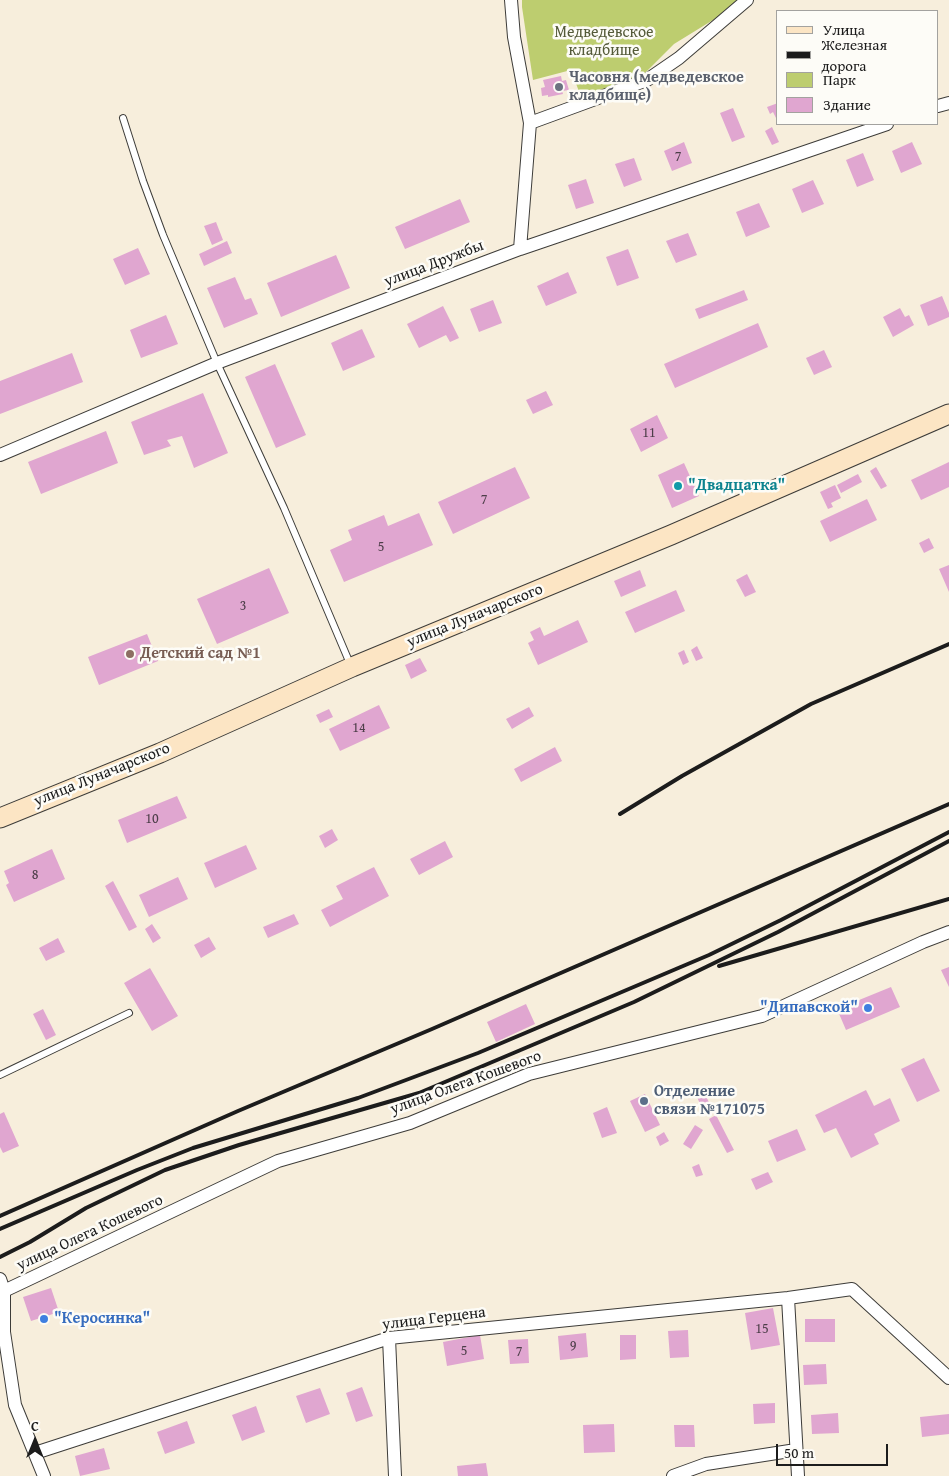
<!DOCTYPE html>
<meta charset="utf-8">
<style>
body{margin:0}
#map{position:relative;width:949px;height:1476px;overflow:hidden;background:#f7eedc;font-family:"Gentium Book Plus",serif}
canvas{display:block}
.legend{position:absolute;left:776px;top:10px;width:162px;height:115px;box-sizing:border-box;background:#fdfcf7;border:1px solid #a3a29f;margin:0;padding:6px 9px;list-style:none;font-size:15px;color:#1c1c1c}
.legend li{display:flex;align-items:center;gap:10px;height:25px}
.legend b{width:25px;border:1px solid #a3a29f}
.north{position:absolute;left:10px;top:1416px;width:50px;height:50px;-webkit-text-stroke:4px #fdfcf7;paint-order:stroke;rotate:0deg;font-size:14px;font-weight:700;line-height:20px;text-align:center;color:#1c1c1c}
.north::after{content:'';display:block;margin:auto;width:18px;height:22px;background:#1c1c1c;clip-path:polygon(50% 0,100% 100%,50% 72%,0 100%)}
.scale{position:absolute;left:776px;top:1444px;width:112px;height:22px;box-sizing:border-box;border:2px solid #1c1c1c;border-top:0;padding-left:6px;font-size:15px;line-height:18px;white-space:nowrap;color:#1c1c1c;-webkit-text-stroke:4px #fdfcf7;paint-order:stroke}
</style>
<div id="map">
<canvas width="949" height="1476"></canvas>
<ul class="legend">
<li><b style="height:6px;background:#fce5c4"></b>Улица</li>
<li><b style="height:6px;background:#1c1c1c"></b>Железная дорога</li>
<li><b style="height:14px;background:#bdcd6f"></b>Парк</li>
<li><b style="height:14px;background:#e0a6d0"></b>Здание</li>
</ul>
<div class="north">С</div>
<div class="scale">50 m</div>
</div>
<script>
const ctx = document.querySelector('canvas').getContext('2d');
ctx.lineJoin = 'round';
function paint(path, color) {
  ctx.fillStyle = color;
  ctx.fill(path, 'evenodd');
}
function trace(path, color, width, dash) {
  ctx.strokeStyle = color;
  ctx.lineWidth = width;
  ctx.lineCap = dash ? 'butt' : 'round';
  ctx.setLineDash(dash || []);
  ctx.stroke(path);
}
function drawText(font, color, halo, rows, align = 'center') {
  ctx.font = font + ' "Gentium Book Plus",serif';
  ctx.lineWidth = 5;
  ctx.setLineDash([]);
  ctx.textBaseline = 'middle';
  ctx.strokeStyle = halo;
  ctx.fillStyle = color;
  for (const [text, x, y, turn = 0] of rows) {
    ctx.save();
    ctx.translate(x, y);
    ctx.rotate((+turn || 0) * Math.PI / 180);
    ctx.textAlign = isNaN(turn) ? turn : align;
    if (halo) ctx.strokeText(text, 0, 0);
    ctx.fillText(text, 0, 0);
    ctx.restore();
  }
}
const green = new Path2D(`
 M522,0H739L726,12L674,44L643,75L581,97L571,70L533,80L522,7Z`);
const building = new Path2D(`
 M561,76L562,81L566,80L569,90L562,91L563,94L548,97V95L542,96L541,88L545,87L543,80Z
 M778,103V122L773,112L770,114L767,107Z
 M733,108L745,137L732,142L720,113Z
 M772,127L779,142L772,145L765,131Z
 M684,142L692,163L672,171L664,151Z
 M912,142L922,164L901,173L892,151Z
 M863,153L874,180L857,187L846,160Z
 M634,158L642,180L624,187L615,164Z
 M586,179L594,203L576,209L568,185Z
 M813,180L824,204L802,213L792,189Z
 M460,199L470,222L405,249L395,227Z
 M759,203L770,227L746,237L736,212Z
 M216,222L223,240L212,245L204,226Z
 M688,233L697,255L676,263L666,241Z
 M227,241L232,253L204,266L199,254Z
 M138,248L150,274L125,285L113,259Z
 M628,249L639,278L617,286L606,257Z
 M336,255L350,288L281,317L267,283Z
 M568,272L577,293L546,306L537,286Z
 M235,277L245,300L251,298L258,314L224,328L207,288Z
 M744,290L748,300L699,319L695,309Z
 M942,296L949,313V317L928,326L920,305Z
 M493,300L502,323L479,332L470,309Z
 M443,306L459,338L450,342L446,335L419,348L407,324Z
 M900,308L905,317L909,315L914,325L893,337L883,317Z
 M166,315L178,344L141,358L130,330Z
 M758,323L768,347L675,388L664,364Z
 M362,329L375,357L343,371L331,343Z
 M824,350L832,367L814,375L806,358Z
 M72,353L83,382L0,414V381Z
 M275,364L306,435L276,448L245,377Z
 M546,391L553,405L533,414L526,400Z
 M203,393L228,453L194,468L182,436L167,440L171,446L144,455L131,422Z
 M657,415L668,438L641,452L630,429Z
 M106,431L118,463L41,494L28,462Z
 M949,462V487L921,500L911,480Z
 M684,463L699,496L672,508L658,475Z
 M515,467L530,498L453,534L438,502Z
 M876,467L887,486L881,489L870,471Z
 M858,474L862,482L841,493L837,485Z
 M835,485L841,498L831,503L833,507L828,509L820,492Z
 M867,499L877,520L830,542L820,521Z
 M419,513L433,545L344,582L330,550L352,540L348,530L384,515L388,526Z
 M929,538L934,548L924,553L919,543Z
 M949,565V592L939,569Z
 M269,568L289,613L217,644L197,599Z
 M640,570L646,586L621,597L614,581Z
 M747,574L756,592L745,597L736,580Z
 M676,590L685,611L635,633L625,612Z
 M578,620L588,642L538,665L528,643L534,640L530,632L540,627L544,636Z
 M147,634L158,661L99,685L88,657Z
 M697,646L703,658L696,661L691,650Z
 M684,650L689,662L683,665L678,653Z
 M420,658L427,671L411,679L405,665Z
 M379,705L390,728L340,751L329,729Z
 M529,707L534,716L512,729L506,719Z
 M329,709L333,717L320,723L316,715Z
 M555,747L562,761L521,782L514,769Z
 M177,796L187,818L127,843L118,820Z
 M332,829L338,840L325,848L319,836Z
 M445,841L453,857L419,875L410,859Z
 M246,845L257,869L215,888L204,863Z
 M52,849L65,879L14,902L6,885L9,883L4,871Z
 M374,867L389,896L330,927L321,910L343,899L336,886Z
 M178,877L188,899L149,917L139,895Z
 M113,881L137,927L129,931L105,886Z
 M294,914L299,924L268,938L263,927Z
 M152,924L161,938L153,943L145,929Z
 M209,937L216,949L201,958L194,945Z
 M58,938L65,952L46,961L39,948Z
 M949,967V987L941,970Z
 M150,968L178,1016L152,1031L124,983Z
 M891,987L900,1007L846,1030L837,1009Z
 M526,1004L535,1024L496,1042L487,1022Z
 M43,1009L56,1035L46,1040L33,1014Z
 M924,1058L940,1091L917,1102L901,1069Z
 M866,1090L874,1106L890,1098L900,1121L874,1134L879,1144L851,1158L836,1128L824,1133L815,1115Z
 M645,1094L660,1125L645,1132L630,1101Z
 M705,1094L713,1111L705,1115L697,1097Z
 M607,1107L617,1133L602,1138L593,1113Z
 M4,1112L19,1146L3,1153L0,1147V1114Z
 M716,1115L734,1150L727,1153L709,1119Z
 M695,1125L703,1130L691,1149L683,1144Z
 M797,1129L806,1150L777,1162L768,1141Z
 M664,1132L669,1141L660,1146L656,1137Z
 M699,1164L703,1175L696,1177L692,1167Z
 M768,1172L773,1182L756,1190L751,1179Z
 M51,1288L59,1312L31,1321L23,1297Z
 M773,1308L780,1345L751,1350L745,1313Z
 M805,1319H835V1342H805Z
 M688,1330L689,1357L670,1358L668,1331Z
 M586,1333L588,1357L560,1360L558,1336Z
 M480,1335L484,1359L447,1366L443,1342Z
 M620,1335H636V1359L620,1360Z
 M528,1339L529,1363L510,1364L508,1340Z
 M826,1364L827,1384L804,1385L803,1365Z
 M362,1387L373,1416L356,1422L346,1393Z
 M320,1388L330,1414L306,1423L296,1396Z
 M775,1403V1423L754,1424L753,1404Z
 M256,1406L265,1432L242,1441L232,1415Z
 M838,1413L839,1433L812,1434L811,1415Z
 M949,1414V1434L922,1437L920,1417Z
 M187,1421L195,1443L165,1454L157,1432Z
 M614,1424L615,1452L584,1453L583,1425Z
 M674,1425H694L695,1447H675Z
 M104,1448L110,1469L80,1476L75,1456Z
 M486,1463L488,1476H458L457,1466Z`);
const lane = new Path2D(`
 M123,118L143,181L163,235L217,363L284,508L351,666
 M0,1075L129,1013`);
const street = new Path2D(`
 M511,0L514,37L530,123L520,249
 M938,106L949,103
 M530,123L647,80L679,58L747,0
 M0,455L217,363L520,249L887,124
 M0,1279L4,1291V1332L15,1405L44,1476
 M4,1291L278,1161L410,1123L529,1074L762,1016L923,942L949,932
 M788,1298L798,1476
 M389,1338L395,1476
 M35,1453L389,1338L788,1298L852,1289L949,1378
 M673,1476L706,1464L796,1450`);
const secondary = new Path2D(`
 M0,818L160,753L352,667L671,535L949,414`);
const rail = new Path2D(`
 M620,814L682,776L811,704L949,644
 M719,966L949,899
 M0,1216L238,1111L432,1029L949,804
 M0,1229L137,1170L193,1148L358,1098L478,1053L709,955L781,920L949,832
 M0,1257L30,1242L86,1208L165,1170L239,1145L419,1093L634,1002L778,932L949,841`);
const markers = [
 [559,87,5,"#6b7280"],
 [678,486,5,"#0f9aa8"],
 [130,654,5,"#8d6e63"],
 [868,1008,5,"#3f7fe0"],
 [644,1101,5,"#5c6f8a"],
 [44,1319,5,"#3f7fe0"]
];
const numberNames = [
 ["7",678,157],
 ["11",649,433],
 ["7",484,500],
 ["5",381,547],
 ["3",243,606],
 ["14",359,728],
 ["10",152,819],
 ["8",35,875],
 ["15",762,1329],
 ["9",573,1346],
 ["5",464,1351],
 ["7",519,1352]
];
const parkNames = [
 ["Медведевское",604,33],
 ["кладбище",604,51]
];
const worshipNames = [
 ["Часовня (медведевское",569,78],
 ["кладбище)",569,96]
];
const streetNames = [
 ["улица Дружбы",434,264,-21],
 ["улица Луначарского",475,616,-22],
 ["улица Луначарского",102,775,-22],
 ["улица Олега Кошевого",466,1083,-20],
 ["улица Олега Кошевого",90,1233,-25],
 ["улица Герцена",434,1319,-7]
];
const cultureNames = [
 ["\"Двадцатка\"",688,486]
];
const educationNames = [
 ["Детский сад №1",140,654]
];
const shopNames = [
 ["\"Дипавской\"",858,1008],
 ["\"Керосинка\"",54,1319,"left"]
];
const serviceNames = [
 ["Отделение",654,1092],
 ["связи №171075",654,1110]
];
paint(green, '#bdcd6f');
paint(building, '#e0a6d0');
trace(lane, '#3d3c39', 8);
trace(street, '#3d3c39', 14);
trace(secondary, '#3d3c39', 21);
trace(lane, '#fff', 6);
trace(street, '#fff', 12);
trace(secondary, '#fce5c4', 19);
trace(rail, '#1c1c1c', 4);
for (const [x, y, r, color] of markers) {
  const dot = new Path2D();
  dot.arc(x, y, r, 0, 2 * Math.PI);
  ctx.fillStyle = color;
  ctx.fill(dot);
  trace(dot, '#fdfcf7', 2);
}
drawText('14px', '#4d3e49', null, numberNames);
drawText('16px', '#545a39', '#fdfcf7', parkNames);
drawText('bold 16px', '#5b616d', '#fdfcf7', worshipNames, 'left');
drawText('16px', '#1c1c1c', '#fdfcf7', streetNames);
drawText('bold 16px', '#0d838f', '#fdfcf7', cultureNames, 'left');
drawText('bold 16px', '#785e54', '#fdfcf7', educationNames, 'left');
drawText('bold 16px', '#366cbe', '#fdfcf7', shopNames, 'right');
drawText('bold 16px', '#4e5e75', '#fdfcf7', serviceNames, 'left');
</script>
